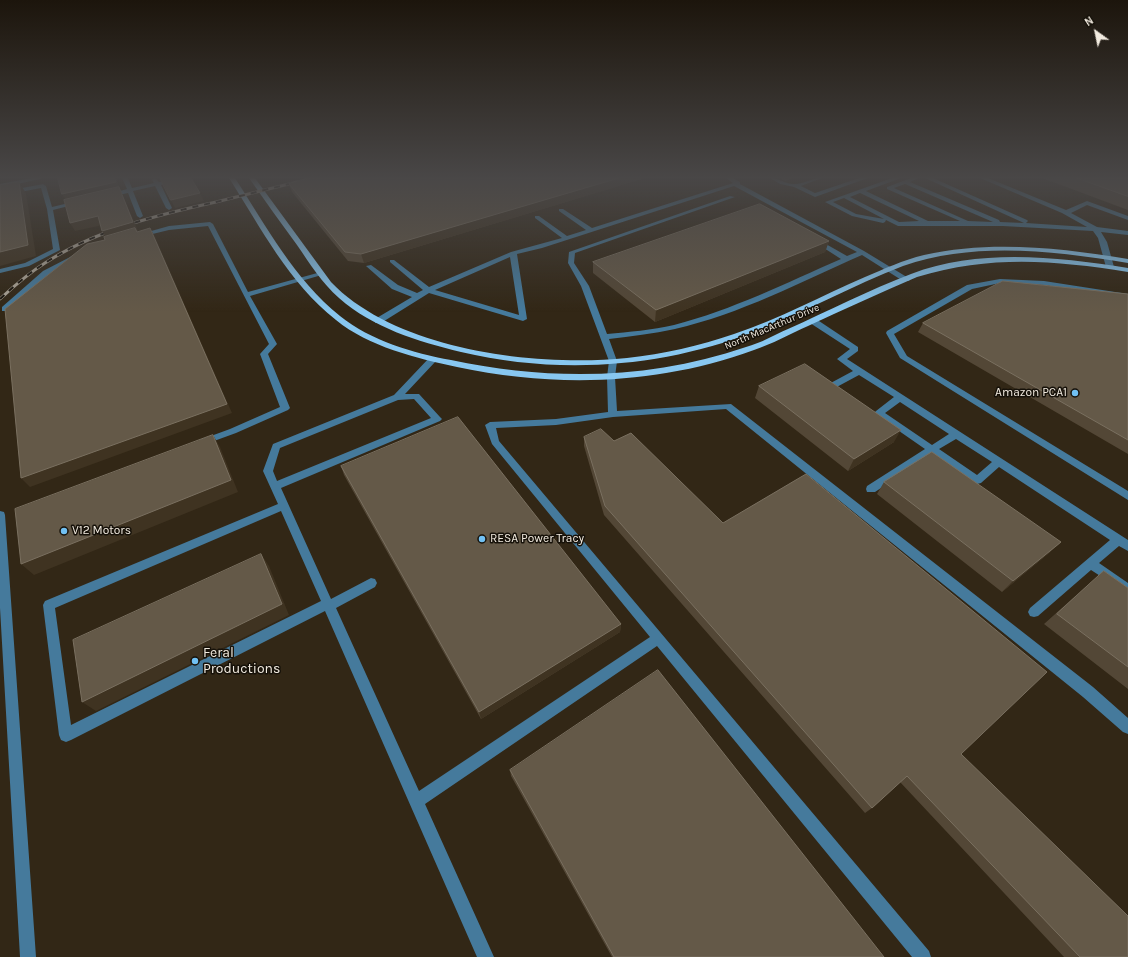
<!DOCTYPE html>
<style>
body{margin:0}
#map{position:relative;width:1128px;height:957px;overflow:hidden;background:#322716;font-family:Karla,sans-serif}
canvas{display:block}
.north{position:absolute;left:1076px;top:12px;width:40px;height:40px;-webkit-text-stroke:3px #161109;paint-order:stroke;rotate:327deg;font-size:11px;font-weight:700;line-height:16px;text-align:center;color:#f2ebe0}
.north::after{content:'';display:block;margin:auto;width:14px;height:18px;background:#f2ebe0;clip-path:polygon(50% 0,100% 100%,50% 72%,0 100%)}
</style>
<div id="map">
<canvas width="1128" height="957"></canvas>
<div class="north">N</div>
</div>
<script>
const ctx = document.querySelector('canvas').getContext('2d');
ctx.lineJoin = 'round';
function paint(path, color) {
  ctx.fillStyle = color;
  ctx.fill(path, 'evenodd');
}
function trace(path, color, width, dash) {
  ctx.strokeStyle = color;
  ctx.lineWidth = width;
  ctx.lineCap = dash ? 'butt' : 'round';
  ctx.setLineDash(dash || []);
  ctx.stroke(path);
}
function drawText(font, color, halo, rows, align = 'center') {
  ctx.font = font + ' Karla,sans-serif';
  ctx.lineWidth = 3;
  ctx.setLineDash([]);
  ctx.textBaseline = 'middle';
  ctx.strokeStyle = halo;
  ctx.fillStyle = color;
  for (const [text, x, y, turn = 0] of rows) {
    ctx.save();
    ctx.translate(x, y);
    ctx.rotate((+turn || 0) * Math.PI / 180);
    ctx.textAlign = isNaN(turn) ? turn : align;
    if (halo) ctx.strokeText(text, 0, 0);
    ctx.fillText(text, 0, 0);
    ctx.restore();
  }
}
const minor = new Path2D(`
 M32,178H44L0,188V184Z
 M122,178H128L132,188L154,183L152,180L155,178L159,182L177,178H188L161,185L172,208L169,210L166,208L155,186L133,191L143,216L140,218L137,216L128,193L109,197L106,195L127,189Z
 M726,178H733L740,182V184L864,251L910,279L909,281H903L862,255C801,282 740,314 675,329C653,334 631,336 609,339L617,361L615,377L617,411L731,404L1093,687L1128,718V734L1123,732L1083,697L726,409L613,417L556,425L496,428L499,441L929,951L931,957H912L657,646L425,804L494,957H477L325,611L71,740L66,742L61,740L59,735L43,605L45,601L278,504L263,471L273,444L394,395L430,357H436L437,359L436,361L405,394H419L440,417L442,419L440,421L281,488L331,599L371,578L375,579L377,583L375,587L336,608L419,791L650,637L492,444L485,425L490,422L556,419L608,412L607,377L609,361L581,286L568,263L569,252L730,196L735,197L575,253L574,263L589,286L607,334C629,332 652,330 674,325C732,310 786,283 841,259L813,241V239H817L847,256L857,252L734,186L542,248L517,254L527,319L523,321L429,293L381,323H375V319L412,297L392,289L366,266L371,265L398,285L417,293L423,290L390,262V260H394L429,287L511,252L562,238L535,218V216H539L567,236L586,230L559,211V209H563L592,228L733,183ZM510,257L519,315L435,290ZM414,399L431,418L277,481L273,471L280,448L398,400ZM281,511L321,601L71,725L55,608Z
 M770,178C779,178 787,185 796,184C805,183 812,178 822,178L801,186L815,193L859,178H868L815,197L794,187L780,184Z
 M892,178H901L866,191L928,221H960L887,189V187L911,178H919L910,182L999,220L1000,222L1024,223L925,178H933L1027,220L1028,221L1026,223L1087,227L1062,213L980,178H988L1066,210L1087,201L1128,216V220L1087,205L1071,213L1097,227L1128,231V235L1101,232L1107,242L1114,267L1110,269L1106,267L1098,238L1093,231L1003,226H898L886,220L885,222L883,223L852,216L825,202ZM905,184L993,222L968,221L894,188ZM860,193L919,221L899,222L850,197ZM844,198L884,219L856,214L833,202Z
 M43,184L46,186L52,207L77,201L80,203L53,210L60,250L29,266L0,273V269L25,263L53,249L47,209L41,188L0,196V192Z
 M210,222L213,224L248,292L321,272L325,274L250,296L277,344L268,354L290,408L288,410L236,433L203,445L198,442L200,440L230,429L280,407L260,354L269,344L208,226L169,230L140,237L137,235L169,226Z
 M74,255L77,257L76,258L49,275L8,311H2V307L43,271Z
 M1000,279L1044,281L1128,294V298L1044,285L1000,283L972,289L894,334L907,356L1128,491V500L900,358L886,333L887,331L967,285Z
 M810,319H816L858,347V351L847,359L1128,540V551L1119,546L1099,563L1128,583V594L1091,570L1038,616L1034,617L1030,616L1028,612L1030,608L1110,540L999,467L981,483L977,484L932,454L875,492H867L866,489L867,486L925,449L876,415L874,413L876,411L894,397L859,375L833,389H827L826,387L827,385L853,371L837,359L850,349L810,323ZM900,402L949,434L932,445L885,413ZM956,439L992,462L977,475L939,449Z
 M0,511L4,512L5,515L36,957H20L0,608Z`);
const major = new Path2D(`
 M229,178H235C266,226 295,280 340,316C371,341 413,353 451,360C550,381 650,380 746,347C761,343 774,335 788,329C828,311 869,290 911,274C980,248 1057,257 1128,268V272C1053,260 990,255 917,277C880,293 844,309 808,326C790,334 772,344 754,350C658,385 556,388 457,367C416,358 369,347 336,320C289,283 261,228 229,178Z
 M249,178H255L331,282C397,351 537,367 627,358C664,354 699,346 734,334C779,319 821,296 865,277C884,269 903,260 924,255C991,240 1061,248 1128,259V263C1055,251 975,241 903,266C853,285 806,312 756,331C663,368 558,375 461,352C417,341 373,328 339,298C322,283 310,264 297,245C281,223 265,201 249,178Z`);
const rail = new Path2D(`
 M0,299C14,286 29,273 45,263C96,230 157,215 216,202C248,194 281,186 313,178`);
const wall = new Path2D(`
 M307,178H645L364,263L348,261L292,192L289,184L308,179Z
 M780,178H793L785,181Z
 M1042,178H1128V210Z
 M829,241L825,252L655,322L593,273V262Z
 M1128,294V454L918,332L923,323Z
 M759,386L894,442L848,471L755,398Z
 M584,437L614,441L961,754L1128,957H1064L900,782L872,808L865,813L604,515L584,446Z
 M341,466L621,624L620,632L481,719L344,475Z
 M884,482L1061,542L1049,553L1002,592L877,494Z
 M1104,571L1128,588V689L1044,624L1091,582Z
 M510,770L884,957H612L511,776Z`);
const shadedWall = new Path2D(`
 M115,178H116L121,190H120L123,196L138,231H137L140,237L107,239L102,231L133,222L67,202L62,194Z
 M619,178H645L364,263L361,254Z
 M786,178H793L785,181Z
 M19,182L26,193L36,256L0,266V252Z
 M200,193L204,201L175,208L171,200Z
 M98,216L103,225L75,231L70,223Z
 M150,228L155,237L232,413L30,487L21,478Z
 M829,241L825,252L655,322L656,310Z
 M901,430L894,442L848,471L854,459Z
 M213,435L220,447L238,492L34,575L21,564Z
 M1061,542L1049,553L1002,592L1013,581Z
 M261,554L269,566L289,615L96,711L82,702Z
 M621,624L620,632L481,719L479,712Z`);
const building = new Path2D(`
 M58,178H115L116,182L62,194Z
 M160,178H191L200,193L171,200Z
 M312,178H619L361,254L345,252L289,184Z
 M1077,178H1128V196Z
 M19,182L28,245L0,252V185Z
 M119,187L133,222L102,231L98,216L70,223L64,200Z
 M760,204L829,241L656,310L593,262Z
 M135,228L137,232L150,228L227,404L21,478L5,309L87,244L105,240L104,237Z
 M1003,281L1128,294V440L923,323Z
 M805,364L901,430L854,459L759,386Z
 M458,417L621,624L479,712L341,466Z
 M601,429L614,441L631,433L723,523L806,474L1047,672L961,754L1128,916V957H1080L907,776L872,808L605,506L584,437Z
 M213,435L231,480L21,564L15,509Z
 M932,452L1061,542L1013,581L884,482Z
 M261,554L282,604L82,702L73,640Z
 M1104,571L1128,588V667L1057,614Z
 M658,670L884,957H614L510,770Z`);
const markers = [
 [1075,393,4,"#71c1f4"],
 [64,531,4,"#71c1f4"],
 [482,539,4,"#71c1f4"],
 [195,661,4,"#71c1f4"]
];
const farStreetnames = [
 ["North MacArthur Drive",772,327,-23]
];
const poiNames = [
 ["Amazon PCA1",1067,393,"right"],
 ["V12 Motors",72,531],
 ["RESA Power Tracy",490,539]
];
const nearPoinames = [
 ["Feral",203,653],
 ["Productions",203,669]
];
paint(minor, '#457a9c');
paint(major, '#88c7f0');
trace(rail, '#aea698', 3);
trace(rail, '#161109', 2, [6]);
paint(wall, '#534736');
paint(shadedWall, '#3f3321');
paint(building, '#645948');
trace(building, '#7a7060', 1);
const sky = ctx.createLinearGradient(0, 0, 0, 312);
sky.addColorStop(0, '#1c150c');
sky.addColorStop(0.57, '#494747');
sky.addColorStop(1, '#49474700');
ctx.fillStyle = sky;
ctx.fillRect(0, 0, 1128, 312);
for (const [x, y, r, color] of markers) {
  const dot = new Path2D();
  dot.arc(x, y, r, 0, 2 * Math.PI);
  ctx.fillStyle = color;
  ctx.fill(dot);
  trace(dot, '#161109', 1.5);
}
drawText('10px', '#f2ebe0', '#161109', farStreetnames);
drawText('12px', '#f2ebe0', '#161109', poiNames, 'left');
drawText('14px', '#f2ebe0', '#161109', nearPoinames, 'left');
</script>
